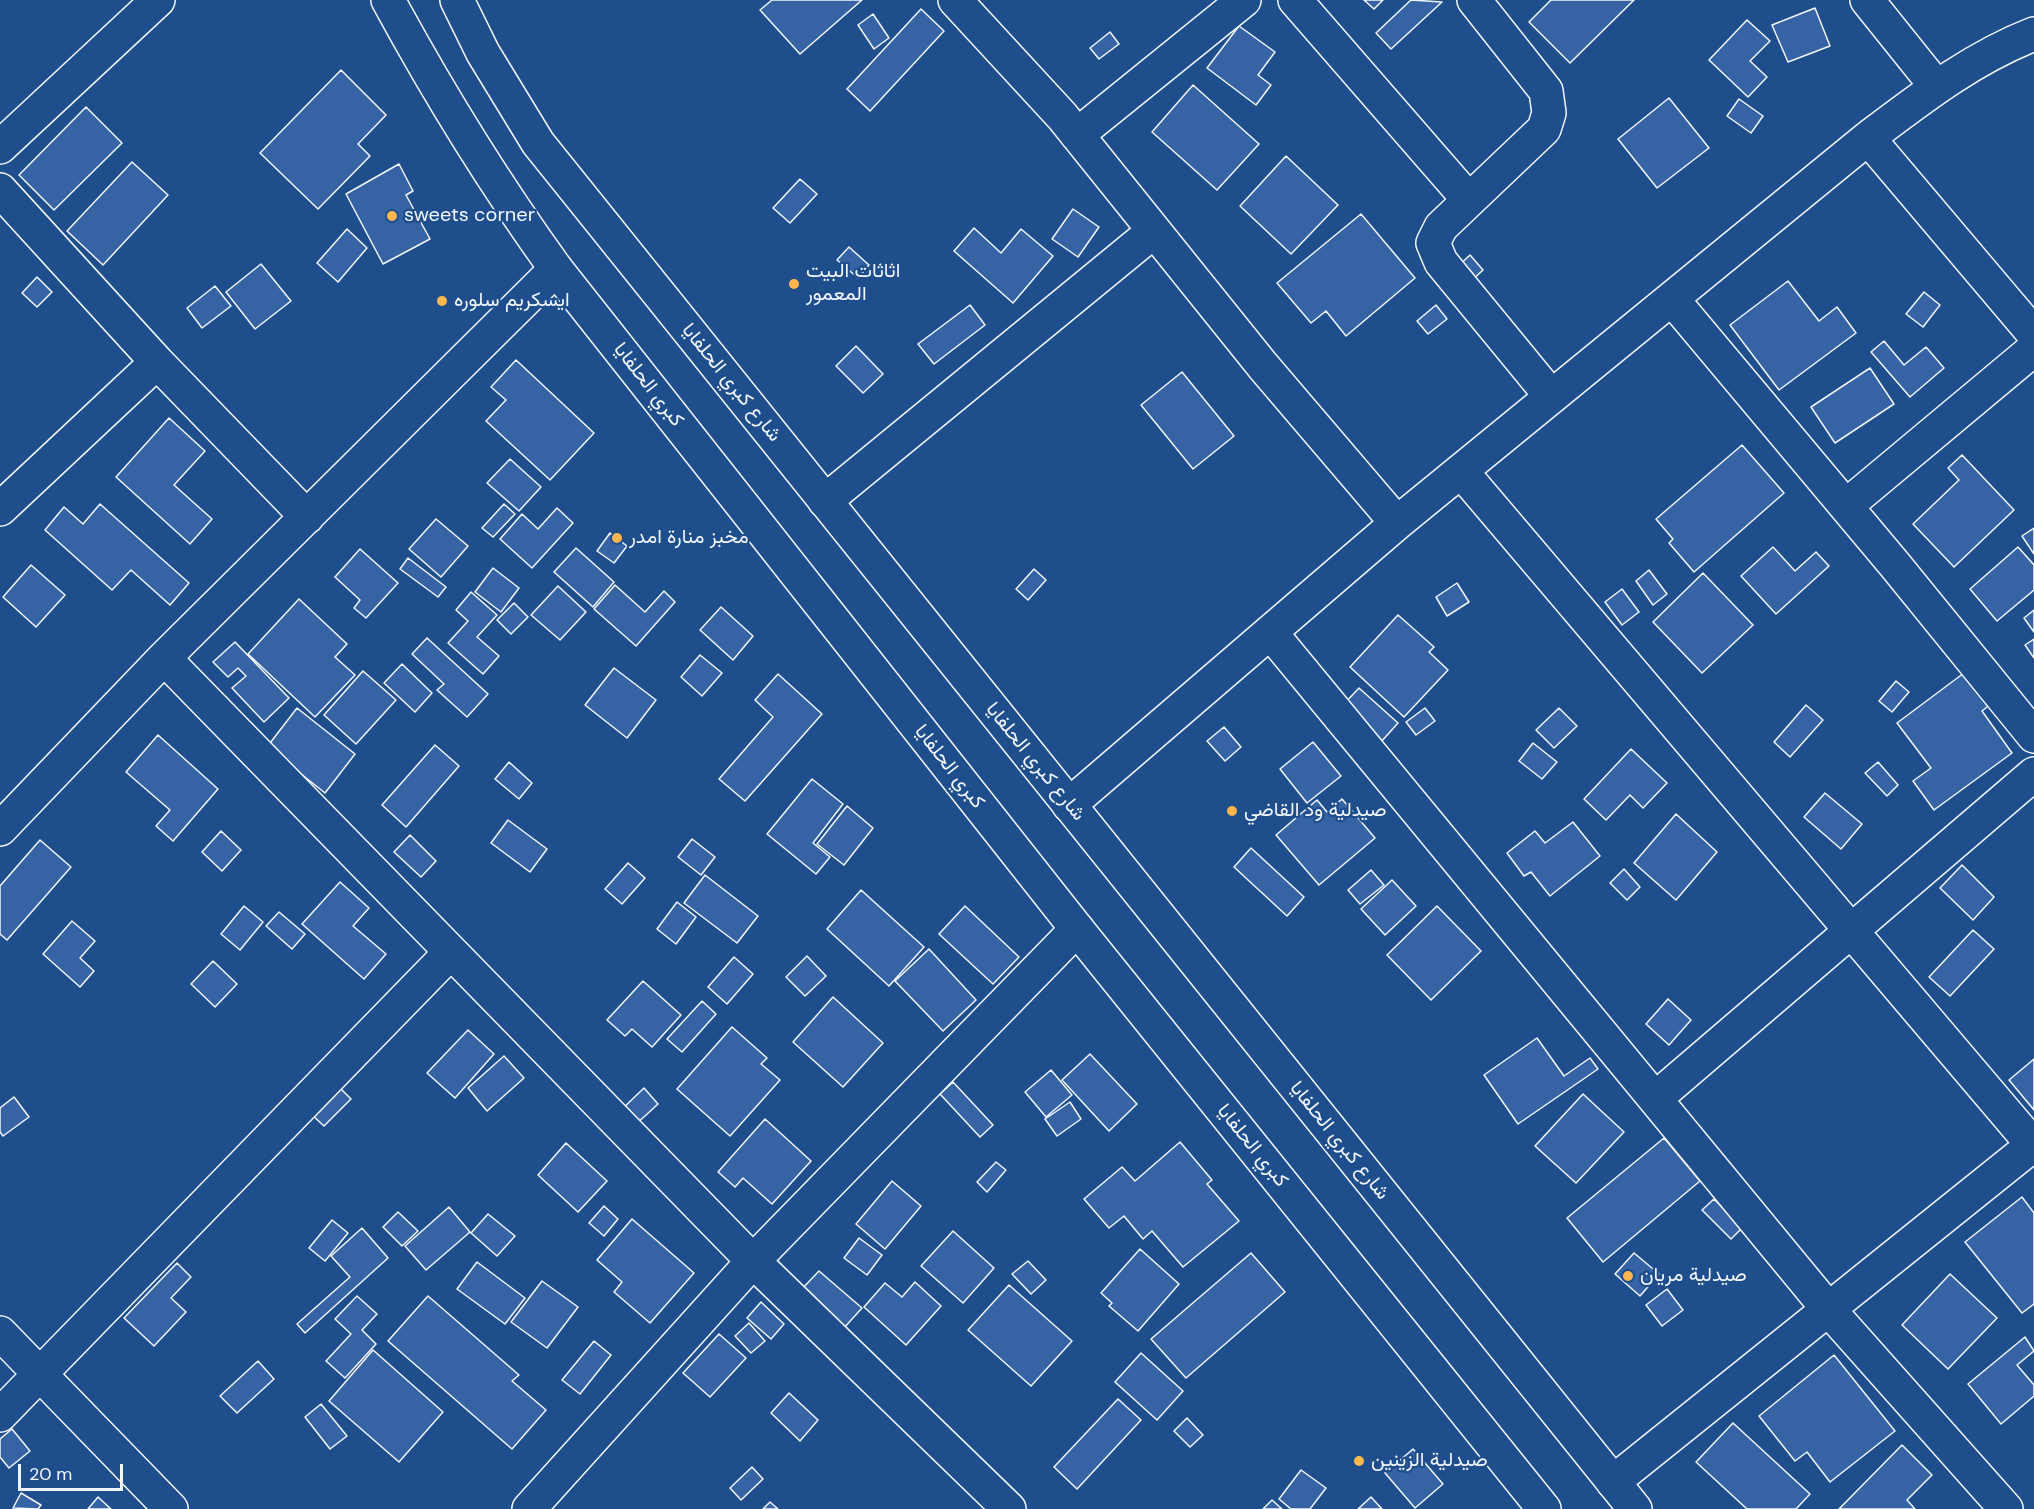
<!DOCTYPE html>
<meta charset="utf-8">
<style>
body{margin:0}
#map{position:relative;width:2034px;height:1509px;overflow:hidden;background:#1f4e8c;font-family:"DM Sans",sans-serif}
canvas{display:block}
.scale{position:absolute;left:18px;top:1464px;width:105px;height:27px;box-sizing:border-box;border:3px solid #f2f6ff;border-top:0;padding-left:8px;font-size:18px;line-height:21px;white-space:nowrap;color:#f2f6ff;-webkit-text-stroke:4px #1f4e8c;paint-order:stroke}
</style>
<div id="map">
<canvas width="2034" height="1509"></canvas>
<div class="scale">20 m</div>
</div>
<script>
const ctx = document.querySelector('canvas').getContext('2d');
ctx.lineJoin = 'round';
function paint(path, color) {
  ctx.fillStyle = color;
  ctx.fill(path, 'evenodd');
}
function trace(path, color, width, dash) {
  ctx.strokeStyle = color;
  ctx.lineWidth = width;
  ctx.lineCap = dash ? 'butt' : 'round';
  ctx.setLineDash(dash || []);
  ctx.stroke(path);
}
function drawText(font, color, halo, rows, align = 'center') {
  ctx.font = font + ' "DM Sans",Vazirmatn,sans-serif';
  ctx.lineWidth = 4.5;
  ctx.setLineDash([]);
  ctx.textBaseline = 'middle';
  ctx.strokeStyle = halo;
  ctx.fillStyle = color;
  for (const [text, x, y, turn = 0] of rows) {
    ctx.save();
    ctx.translate(x, y);
    ctx.rotate((+turn || 0) * Math.PI / 180);
    ctx.textAlign = isNaN(turn) ? turn : align;
    if (halo) ctx.strokeText(text, 0, 0);
    ctx.fillText(text, 0, 0);
    ctx.restore();
  }
}
const building = new Path2D(`
 M772,0H862L800,54L760,10Z
 M1364,0H1383L1374,9Z
 M1411,0L1442,2L1391,49L1376,33Z
 M1551,0H1634L1570,63L1529,22Z
 M1815,8L1830,46L1788,62L1772,25Z
 M921,9L944,31L870,111L847,89Z
 M873,14L889,38L874,49L858,25Z
 M1747,20L1770,41L1750,61L1767,77L1748,97L1709,60Z
 M1239,26L1275,52L1258,75L1271,85L1256,105L1207,68Z
 M1110,32L1119,44L1099,59L1090,48Z
 M341,70L386,115L358,144L370,156L318,209L260,153Z
 M1193,85L1259,144L1217,190L1152,132Z
 M1669,98L1709,148L1657,188L1618,139Z
 M1739,99L1763,116L1751,133L1727,116Z
 M86,107L122,143L54,210L19,175Z
 M1286,156L1338,205L1291,254L1240,206Z
 M132,162L168,195L103,265L67,231Z
 M399,164L413,191L406,195L430,239L383,264L346,194Z
 M800,179L817,194L790,223L773,208Z
 M1073,209L1099,227L1078,257L1052,239Z
 M1361,214L1415,278L1346,336L1326,311L1311,323L1277,283Z
 M974,228L1001,253L1021,229L1053,256L1013,303L954,251Z
 M347,229L367,248L338,282L317,263Z
 M849,247L869,265L858,278L837,260Z
 M1470,255L1483,270L1467,285L1453,271Z
 M261,264L291,301L255,329L226,292Z
 M37,277L52,292L37,307L22,293Z
 M1788,281L1819,321L1837,307L1856,333L1779,390L1730,325Z
 M215,286L231,306L202,328L187,308Z
 M1924,292L1940,305L1923,327L1906,314Z
 M970,305L985,325L934,364L918,344Z
 M1436,305L1447,319L1428,334L1417,321Z
 M1884,341L1904,365L1926,347L1944,368L1910,397L1871,352Z
 M856,346L883,374L863,393L836,366Z
 M516,360L594,433L550,480L486,421L506,400L491,387Z
 M1870,368L1894,404L1835,443L1811,407Z
 M1182,372L1234,436L1193,469L1141,405Z
 M169,418L205,451L174,485L212,519L190,544L116,477Z
 M1742,445L1784,493L1694,572L1669,543L1673,539L1656,519Z
 M1962,455L2014,510L1954,567L1913,524L1959,480L1948,468Z
 M510,459L541,487L519,511L487,483Z
 M100,504L189,583L170,605L131,570L112,590L45,530L64,507L83,524Z
 M504,504L515,514L493,537L482,528Z
 M557,508L573,523L532,568L500,539L522,514L538,529Z
 M436,519L468,546L441,577L409,549Z
 M2034,528V554L2022,536Z
 M610,533L627,546L614,563L597,551Z
 M1773,547L1795,571L1816,552L1829,566L1776,614L1741,576Z
 M2018,547L2034,565V590L1997,621L1970,589Z
 M576,548L614,582L593,607L554,572Z
 M360,549L398,583L366,618L354,608L360,600L335,577Z
 M408,558L446,587L438,597L400,569Z
 M31,565L65,595L36,627L3,597Z
 M493,568L519,588L501,612L475,592Z
 M1034,569L1046,580L1028,600L1016,589Z
 M1649,570L1667,594L1653,605L1636,581Z
 M1703,573L1753,625L1702,673L1653,622Z
 M1457,583L1469,602L1447,616L1436,597Z
 M615,585L645,612L664,591L675,602L636,646L594,609Z
 M558,586L586,612L560,640L531,615Z
 M1622,589L1639,612L1622,625L1605,602Z
 M471,592L497,615L477,637L499,656L483,674L448,643L468,621L456,610Z
 M299,599L347,644L335,657L355,675L315,717L248,654Z
 M514,603L528,617L511,634L497,620Z
 M721,607L753,636L733,660L700,630Z
 M2034,610V632L2024,618Z
 M1398,615L1434,647L1429,652L1448,670L1404,717L1350,667Z
 M427,638L488,694L467,717L437,690L444,684L412,654Z
 M2034,639V658L2025,645Z
 M235,642L289,698L264,722L232,688L246,676L238,668L228,677L213,662Z
 M700,655L722,673L702,696L681,677Z
 M402,664L432,693L415,712L384,683Z
 M614,668L656,700L627,738L585,705Z
 M1968,670L1992,703L1982,711L2012,753L1934,810L1913,781L1931,768L1897,723Z
 M363,671L396,700L356,744L324,715Z
 M778,674L822,714L745,801L719,779L773,717L755,700Z
 M1896,681L1909,692L1892,712L1879,701Z
 M1359,688L1398,723L1381,742L1342,706Z
 M1806,705L1823,720L1790,757L1774,742Z
 M297,708L355,754L325,793L267,747Z
 M1425,708L1435,721L1416,735L1406,722Z
 M1559,708L1577,726L1554,748L1536,730Z
 M1224,727L1241,747L1225,761L1207,741Z
 M158,735L218,789L173,841L156,826L170,810L126,772Z
 M1313,742L1341,776L1307,803L1280,769Z
 M1533,743L1557,762L1542,779L1519,761Z
 M435,745L459,766L406,827L382,805Z
 M1631,749L1667,783L1643,808L1630,795L1606,820L1584,799Z
 M509,762L532,783L519,799L495,779Z
 M1878,762L1898,785L1887,796L1865,773Z
 M812,779L843,804L813,843L830,857L816,874L767,834Z
 M1825,793L1862,824L1841,849L1804,817Z
 M1342,799L1375,838L1319,885L1276,835L1317,800L1327,812Z
 M847,806L873,828L844,865L817,844Z
 M1676,814L1717,852L1676,900L1634,863Z
 M508,820L547,849L530,872L491,843Z
 M1573,822L1600,856L1550,896L1531,872L1524,876L1507,853L1535,831L1545,843Z
 M221,831L241,850L222,871L202,852Z
 M410,835L436,861L421,877L394,852Z
 M692,839L715,857L701,875L678,857Z
 M40,840L71,867L7,940L0,934V886Z
 M1251,848L1304,897L1287,916L1234,867Z
 M628,863L645,878L622,904L605,889Z
 M1962,865L1994,897L1973,920L1940,888Z
 M1624,869L1640,887L1627,900L1610,883Z
 M1371,870L1384,885L1360,904L1348,890Z
 M705,875L758,916L737,943L684,903Z
 M1392,880L1416,906L1385,935L1361,909Z
 M340,882L369,908L353,926L386,954L364,979L302,924Z
 M861,890L924,947L889,986L827,929Z
 M677,902L696,917L676,944L657,929Z
 M244,906L263,922L240,950L221,934Z
 M965,906L1019,957L993,984L939,934Z
 M1437,906L1481,951L1431,1000L1387,955Z
 M279,912L305,934L292,949L266,926Z
 M72,921L95,941L80,958L94,971L80,987L43,954Z
 M1973,930L1994,949L1950,996L1929,977Z
 M929,949L976,1000L943,1031L895,981Z
 M807,956L826,976L805,996L786,977Z
 M734,957L753,974L727,1004L708,987Z
 M213,961L237,984L215,1007L191,984Z
 M643,981L681,1015L652,1047L632,1029L625,1036L607,1020Z
 M833,997L883,1043L843,1087L793,1042Z
 M1668,999L1691,1020L1669,1045L1646,1024Z
 M702,1001L716,1014L682,1052L667,1039Z
 M732,1027L767,1058L761,1064L780,1080L730,1136L677,1089Z
 M468,1030L494,1054L455,1098L427,1073Z
 M1537,1038L1564,1076L1590,1058L1598,1069L1518,1124L1484,1075Z
 M1090,1054L1137,1104L1109,1131L1062,1080Z
 M504,1056L524,1078L487,1111L468,1088Z
 M2034,1059V1110L2009,1080Z
 M1051,1070L1072,1095L1046,1117L1025,1092Z
 M953,1082L993,1125L980,1137L940,1094Z
 M338,1086L351,1099L324,1126L311,1114Z
 M644,1088L658,1104L634,1126L620,1111Z
 M1583,1094L1624,1132L1576,1183L1535,1146Z
 M14,1097L29,1117L3,1136L0,1132V1108Z
 M1070,1102L1081,1119L1057,1136L1045,1119Z
 M765,1119L811,1161L772,1204L743,1178L735,1187L718,1172Z
 M1664,1138L1700,1181L1603,1262L1567,1218Z
 M1180,1142L1212,1180L1207,1184L1239,1221L1183,1267L1152,1231L1143,1239L1124,1216L1109,1228L1084,1199L1122,1167L1135,1181Z
 M566,1143L607,1181L578,1212L538,1175Z
 M996,1162L1006,1170L987,1192L977,1182Z
 M892,1181L921,1206L885,1249L856,1224Z
 M2022,1197L2034,1213V1304L2022,1313L1965,1242Z
 M1714,1199L1742,1228L1731,1239L1702,1210Z
 M604,1206L618,1219L604,1236L589,1223Z
 M449,1207L470,1232L426,1270L405,1246Z
 M398,1212L418,1231L402,1246L383,1227Z
 M488,1214L515,1236L497,1256L471,1233Z
 M632,1219L694,1273L650,1323L614,1292L622,1282L597,1260Z
 M332,1220L348,1233L325,1261L309,1248Z
 M362,1228L388,1258L305,1333L297,1324L350,1277L331,1256Z
 M953,1231L994,1268L963,1303L921,1266Z
 M859,1238L882,1255L867,1275L844,1258Z
 M1140,1249L1179,1284L1138,1331L1109,1306L1112,1303L1101,1293Z
 M1251,1253L1285,1292L1186,1378L1151,1339Z
 M1634,1253L1659,1274L1640,1296L1615,1274Z
 M1028,1261L1046,1280L1031,1294L1012,1274Z
 M477,1262L525,1298L505,1324L457,1289Z
 M177,1263L191,1277L171,1298L186,1312L154,1346L124,1318Z
 M819,1271L862,1308L843,1329L800,1291Z
 M1950,1274L1997,1318L1948,1369L1902,1325Z
 M542,1281L578,1307L547,1348L511,1322Z
 M915,1282L941,1306L906,1345L864,1307L885,1283L902,1297Z
 M1009,1285L1072,1341L1031,1386L968,1330Z
 M1667,1289L1683,1310L1662,1326L1646,1305Z
 M357,1296L377,1314L362,1330L376,1344L345,1378L326,1361L351,1334L335,1319Z
 M428,1296L519,1375L512,1381L546,1410L512,1449L388,1341Z
 M761,1302L784,1324L771,1339L747,1318Z
 M749,1323L765,1341L751,1353L735,1336Z
 M719,1334L746,1358L710,1397L683,1373Z
 M2025,1337L2034,1351L2017,1365L2034,1385V1396L2001,1424L1968,1384Z
 M594,1341L611,1355L580,1394L562,1380Z
 M373,1350L443,1412L399,1462L329,1401Z
 M1141,1353L1183,1391L1157,1420L1115,1382Z
 M1834,1355L1895,1431L1830,1482L1807,1452L1795,1461L1759,1416Z
 M258,1361L274,1379L237,1413L220,1396Z
 M789,1393L818,1420L800,1441L771,1413Z
 M1118,1399L1141,1420L1077,1489L1054,1467Z
 M321,1404L347,1436L330,1449L305,1417Z
 M1187,1418L1203,1435L1190,1447L1174,1431Z
 M1733,1423L1810,1494L1796,1509H1747L1696,1462Z
 M12,1429L30,1451L9,1468L0,1457V1439Z
 M1902,1445L1932,1475L1907,1500L1915,1509H1839Z
 M1413,1449L1443,1484L1415,1508L1385,1473Z
 M752,1467L763,1479L741,1500L730,1488Z
 M1301,1470L1326,1488L1310,1509H1291L1279,1499Z
 M21,1493L41,1505L38,1509L13,1508Z
 M98,1497L111,1509H88Z
 M1371,1497L1382,1509H1358Z
 M1272,1500L1282,1509H1263Z
 M770,1502L778,1509H763Z`);
const minor = new Path2D(`
 M955,0L1062,116L1263,366L1397,523
 M1295,0L1469,200
 M1474,0L1546,91L1549,113L1544,129L1441,227L1433,243L1441,262L1551,396
 M1867,0L1936,86
 M1077,135L1244,0
 M1868,138L2034,334
 M0,147L158,0
 M0,190L157,362L307,517
 M1672,299L1895,565L2034,736
 M1461,471L2034,1146
 M825,501L1154,231
 M1846,506L2034,349
 M0,509L157,362
 M1270,632L1829,1310L2006,1509
 M164,658L753,1261L1009,1509
 M1069,805L1397,523L1868,138C1921,98 1972,58 2034,34
 M0,829L164,658L556,269
 M1656,1098L2034,774
 M0,1333L171,1509
 M0,1415L450,953
 M1613,1482L2033,1145
 M529,1509L753,1261L1077,929`);
const major = new Path2D(`
 M388,0C439,94 494,183 556,269L1077,929L1544,1509
 M457,0L483,53L538,143L1635,1509`);
const markers = [
 [392,216,6,"#ffb74d"],
 [794,284,6,"#ffb74d"],
 [442,301,6,"#ffb74d"],
 [617,538,6,"#ffb74d"],
 [1232,811,6,"#ffb74d"],
 [1628,1276,6,"#ffb74d"],
 [1359,1461,6,"#ffb74d"]
];
const poiNames = [
 ["sweets corner",404,216],
 ["اثاثات البيت",806,272],
 ["المعمور",806,295],
 ["ايسكريم سلوره",454,301],
 ["مخبز منارة امدر",629,538],
 ["صيدلية ود القاضي",1244,811],
 ["صيدلية مريان",1640,1276],
 ["صيدلية الزينين",1371,1461]
];
const streetNames = [
 ["شارع كبري الحلفايا",731,383,51],
 ["كبري الحلفايا",648,385,52],
 ["شارع كبري الحلفايا",1035,762,51],
 ["كبري الحلفايا",949,767,52],
 ["شارع كبري الحلفايا",1339,1141,51],
 ["كبري الحلفايا",1252,1146,51]
];
paint(building, '#3563a3');
trace(building, '#f2f6ff', 1.5);
trace(minor, '#f2f6ff', 36);
trace(major, '#f2f6ff', 36);
trace(minor, '#1f4e8c', 33);
trace(major, '#1f4e8c', 33);
for (const [x, y, r, color] of markers) {
  const dot = new Path2D();
  dot.arc(x, y, r, 0, 2 * Math.PI);
  ctx.fillStyle = color;
  ctx.fill(dot);
  trace(dot, '#1f4e8c', 2);
}
drawText('20px', '#f2f6ff', '#1f4e8c', poiNames, 'left');
drawText('20px', '#f2f6ff', '#1f4e8c', streetNames);
</script>
